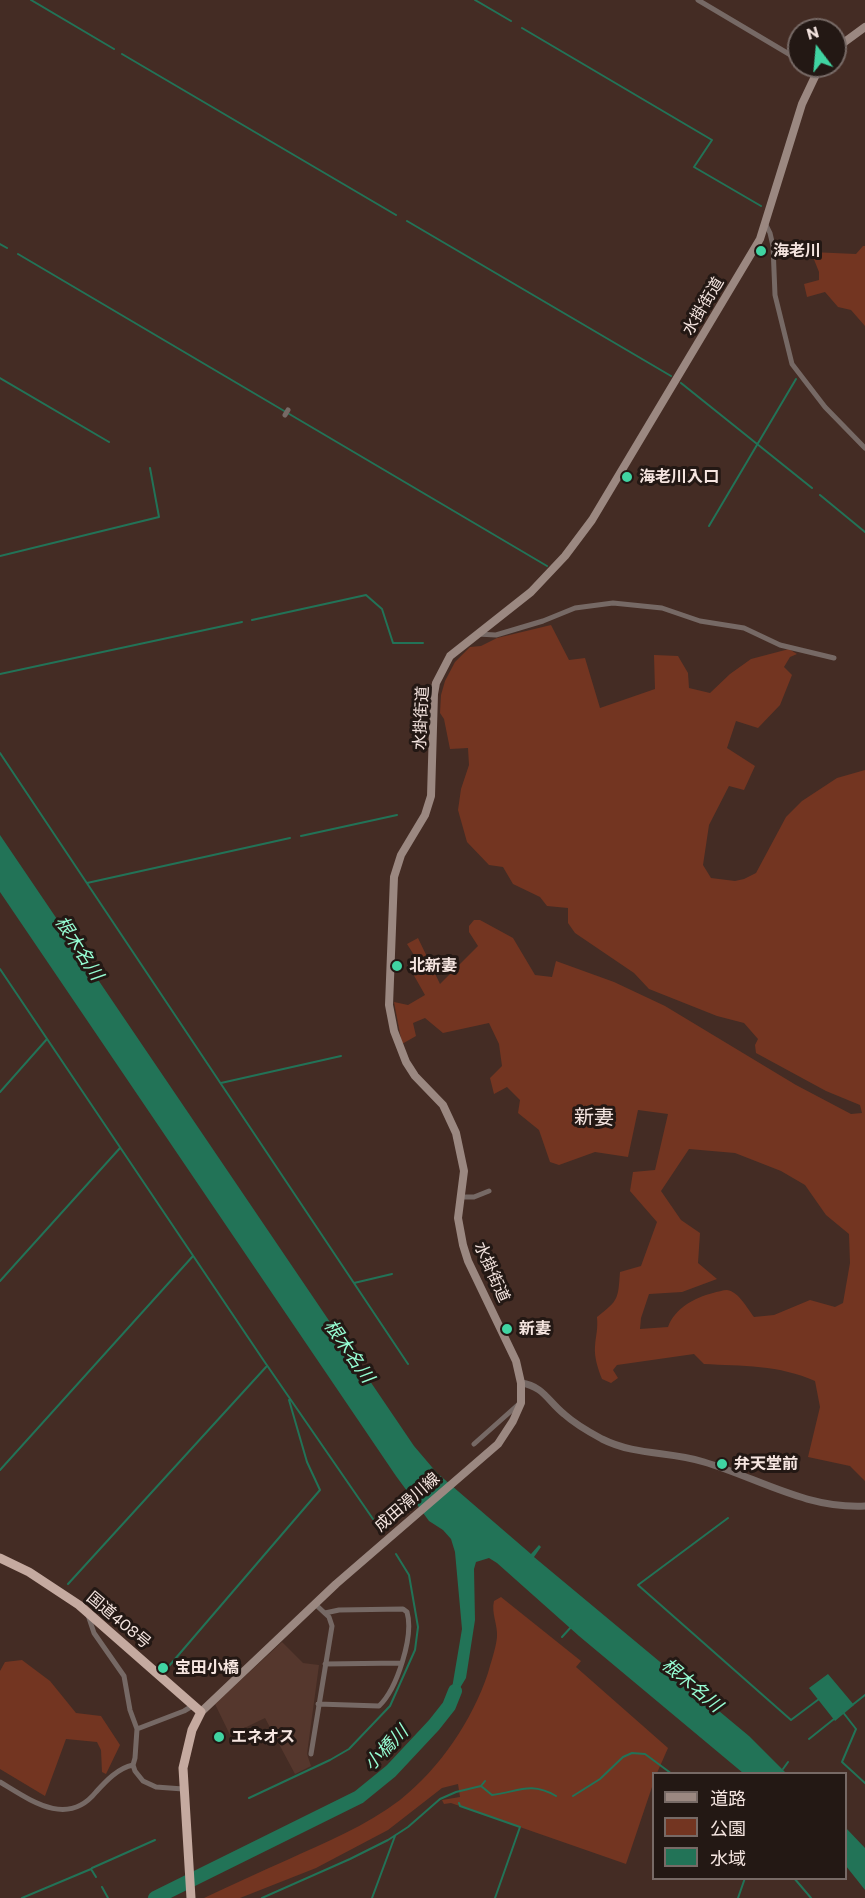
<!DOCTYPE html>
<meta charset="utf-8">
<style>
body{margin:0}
#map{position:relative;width:865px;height:1898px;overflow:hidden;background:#442c24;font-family:Commissioner,"Noto Sans JP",sans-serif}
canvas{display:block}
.legend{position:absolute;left:652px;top:1772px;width:195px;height:108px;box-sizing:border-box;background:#231814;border:2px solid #776a66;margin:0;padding:8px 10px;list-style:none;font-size:18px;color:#f5e5e0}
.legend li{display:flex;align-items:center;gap:12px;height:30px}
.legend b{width:30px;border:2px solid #776a66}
.north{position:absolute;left:787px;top:18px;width:60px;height:60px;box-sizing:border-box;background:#231814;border:2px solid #776a66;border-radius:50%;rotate:344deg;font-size:16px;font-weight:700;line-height:24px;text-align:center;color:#f5e5e0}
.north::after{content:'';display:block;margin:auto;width:21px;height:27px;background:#40d4a2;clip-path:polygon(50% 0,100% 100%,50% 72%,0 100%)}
</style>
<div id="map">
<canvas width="865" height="1898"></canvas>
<ul class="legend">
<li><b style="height:8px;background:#9b8881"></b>道路</li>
<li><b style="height:16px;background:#733521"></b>公園</li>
<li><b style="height:16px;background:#227357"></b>水域</li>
</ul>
<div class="north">N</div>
</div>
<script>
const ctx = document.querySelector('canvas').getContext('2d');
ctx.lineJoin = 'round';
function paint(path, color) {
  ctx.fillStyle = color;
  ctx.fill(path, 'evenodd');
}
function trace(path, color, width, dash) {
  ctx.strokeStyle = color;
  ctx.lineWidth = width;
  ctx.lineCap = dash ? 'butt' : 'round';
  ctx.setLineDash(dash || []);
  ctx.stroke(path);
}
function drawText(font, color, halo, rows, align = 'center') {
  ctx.font = font + ' Commissioner,"Noto Sans JP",sans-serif';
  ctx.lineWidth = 6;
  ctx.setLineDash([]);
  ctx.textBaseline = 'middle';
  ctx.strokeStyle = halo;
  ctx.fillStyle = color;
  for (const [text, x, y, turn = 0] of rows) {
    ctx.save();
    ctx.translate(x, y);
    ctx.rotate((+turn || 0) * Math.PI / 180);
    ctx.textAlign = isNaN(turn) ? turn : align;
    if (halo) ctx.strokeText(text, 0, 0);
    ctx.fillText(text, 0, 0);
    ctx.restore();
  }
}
const built = new Path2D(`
 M282,1642L303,1663L319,1665L307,1754L311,1766L295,1774L265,1718L230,1735L215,1704Z`);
const green = new Path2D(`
 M863,246H865V326L851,310L838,307L825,292L807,297L804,284L819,280V272L811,252L856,254Z
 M551,625L569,660L585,658L600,708L655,689L654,655L678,656L688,673L689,688L710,693L730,674L751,659L789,649L797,654L790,657L784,667L792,675L780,705L758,728L736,721L727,748L755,766L744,790L729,786L709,825L703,865L711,878L735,881L744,879L756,873L786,817L802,801L837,778L865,770V1481L850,1466L808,1457L820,1407L815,1381C780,1365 741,1366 704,1364L694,1354L617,1365L613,1370L618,1378L611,1383L602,1379C598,1369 594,1357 595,1346C596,1334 598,1330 597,1317C619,1300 618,1299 620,1272L641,1266L657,1222L630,1191L633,1172L655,1170L668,1114L638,1110L628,1157L595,1152L559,1165L550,1162L539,1130L518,1113L520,1100L507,1087L494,1094L490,1078L502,1066L499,1044L489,1023L443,1033L425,1018L413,1023L416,1036L402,1044L394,1002L408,1005L425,995L412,972L421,966L407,944L418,938L440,984L478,946L469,932V926L474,920H480L513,938L535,975L552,977L556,961L614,982L665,1006L796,1085L851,1114L862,1113L860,1105L826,1091L756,1053L755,1045L758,1039L744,1023L717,1016L649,989L634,973L575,933L568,923V908L547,906L540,897L513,884L503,867L489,865L467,842L458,810L461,789L469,765L468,748L450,749L444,719L440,713L441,695L445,681L455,662L470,647L481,646L497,638ZM689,1149L735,1153L781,1171L805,1185L826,1215L849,1234L850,1263L843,1303L835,1307L810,1300L774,1315L754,1317C747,1308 739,1292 727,1290C723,1290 717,1292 713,1293C694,1298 675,1308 668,1327L640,1329L641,1318L649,1294L682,1292L717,1279L698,1263L700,1233L681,1220L661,1191Z
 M501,1597L581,1661L576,1667L668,1748L657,1773L654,1774L653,1784L626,1864L451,1803L444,1804L442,1800L460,1797L458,1784L442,1788L388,1830L316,1868L240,1898H204C232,1885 259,1872 287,1860C326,1842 366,1826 400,1800C440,1768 472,1721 488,1673C491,1662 496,1648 497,1637C498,1625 491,1613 494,1601Z
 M22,1660L50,1681L76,1713L101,1716L120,1745L106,1774L102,1772L101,1750L97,1742L66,1739L45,1796L0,1769V1671L5,1662Z`);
const water = new Path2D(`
 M0,835L414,1446L437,1473L531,1554L539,1545L541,1547L534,1557L749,1736L786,1773H743L579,1636L497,1563L489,1558L476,1562L474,1569L475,1620L466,1678L449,1706L462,1629L455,1552L451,1539L443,1530L429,1521L396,1476L0,892Z
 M828,1674L854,1705L835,1721L809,1688Z
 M846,1828L865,1848V1890L846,1866Z`);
const stream = new Path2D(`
 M31,0L114,49
 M475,0L511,21
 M522,28L712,140L694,167L761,206
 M122,54L396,215
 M407,221L671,376
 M0,244L7,248
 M18,254L547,566
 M0,378L109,442
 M681,383L812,488
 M820,495L865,532
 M709,526L796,379
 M0,556L159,517L150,468
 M252,620L366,595L382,609L393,643H423
 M0,674L242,622
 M0,753L408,1364
 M301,836L397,815
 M87,883L290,838
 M0,969L264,1361L373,1519
 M221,1083L341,1056
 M0,1092L47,1039
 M0,1281L120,1148
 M354,1283L392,1274
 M0,1470L193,1256
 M728,1518L638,1585L791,1720L819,1699
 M68,1584L266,1367
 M562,1637L572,1626
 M169,1666L320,1490L307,1462L289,1400
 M851,1706L865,1695
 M842,1711L856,1729L842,1762L865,1783
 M809,1739L834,1719
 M783,1769L788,1762
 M481,1786L492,1795C518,1792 530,1781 556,1796
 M573,1796L600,1779L623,1757L632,1753L645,1754L672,1774
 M249,1798L330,1760L349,1749L390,1706L415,1650L418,1627L409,1575L396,1554
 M459,1803L460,1806L520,1827L495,1898
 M92,1868L155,1840
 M794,1878L811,1898
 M102,1887L108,1898
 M22,1898L91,1869L96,1877
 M262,1898L350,1859L388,1840L408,1827L440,1799L456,1792L481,1786L485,1781
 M372,1898L395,1836
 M738,1898L745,1878`);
const river = new Path2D(`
 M155,1898L359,1797L391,1771L434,1725L449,1706L455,1691`);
const minor = new Path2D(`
 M698,0L799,60
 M765,223L770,233L773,246L775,295L792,364L825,407L865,448
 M285,415L288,410
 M477,634L496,635L543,621L575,608L613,603L662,608L700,621L744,628L780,645L834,658
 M460,1197H474L489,1191
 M474,1444L520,1403
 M88,1615L94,1633L124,1676L130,1710L137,1729L135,1758L133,1765L135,1771L143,1781L156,1787L183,1789
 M325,1664L401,1663
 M318,1704L379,1706C397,1689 414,1636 407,1612L403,1609L339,1610L325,1613
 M137,1729L184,1711L194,1705
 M311,1754L332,1626L329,1617L315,1604
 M0,1782C30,1800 67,1828 96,1792C106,1781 118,1768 133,1765`);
const tertiary = new Path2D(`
 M521,1383C543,1386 548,1401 564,1414C575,1424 589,1432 602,1439C636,1456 669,1451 704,1462C758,1478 806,1509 865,1506`);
const secondary = new Path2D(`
 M835,49L865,27
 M201,1712L336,1584L498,1444L513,1421L521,1403V1383L516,1361L468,1261L463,1245L458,1218L464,1171L456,1133L443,1105L415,1076L406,1062L394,1031L389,1005L394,877L401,855L425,815L431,796L434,694L436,683L450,656L531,592L565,556L592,520L760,239L802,104L820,66`);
const trunk = new Path2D(`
 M0,1558L29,1572L79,1605L201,1712L192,1730L183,1768L191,1898`);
const markers = [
 [761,251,6,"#40d4a2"],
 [627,477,6,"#40d4a2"],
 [397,966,6,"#40d4a2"],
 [507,1329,6,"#40d4a2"],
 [722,1464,6,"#40d4a2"],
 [163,1668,6,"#40d4a2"],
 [219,1737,6,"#40d4a2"]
];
const poiNames = [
 ["海老川",773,251],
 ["海老川入口",639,477],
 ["北新妻",409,966],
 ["新妻",519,1329],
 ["弁天堂前",734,1464],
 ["宝田小橋",175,1668],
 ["エネオス",231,1737]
];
const streetNames = [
 ["水掛街道",703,306,-59],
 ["水掛街道",421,718,-87],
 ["水掛街道",492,1272,66],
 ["成田滑川線",407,1502,-41],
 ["国道408号",119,1620,40]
];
const waterNames = [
 ["根木名川",79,948,57],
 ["根木名川",349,1351,55],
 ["根木名川",692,1685,40],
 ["小橋川",386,1748,-46]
];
const quarterNames = [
 ["新妻",594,1117]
];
paint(built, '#55372d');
paint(green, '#733521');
paint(water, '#227357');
trace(stream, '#227357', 2);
trace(river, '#227357', 14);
trace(minor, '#766965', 5);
trace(tertiary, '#766965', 7);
trace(secondary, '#9b8881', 8);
trace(trunk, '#c5aaa0', 9);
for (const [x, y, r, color] of markers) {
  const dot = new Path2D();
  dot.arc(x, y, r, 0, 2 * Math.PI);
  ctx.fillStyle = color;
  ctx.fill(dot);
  trace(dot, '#231814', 2);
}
drawText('bold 16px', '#f5e5e0', '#231814', poiNames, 'left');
drawText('16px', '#f5e5e0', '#231814', streetNames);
drawText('italic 18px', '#96fdd3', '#231814', waterNames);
drawText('20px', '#f5e5e0', '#231814', quarterNames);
</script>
